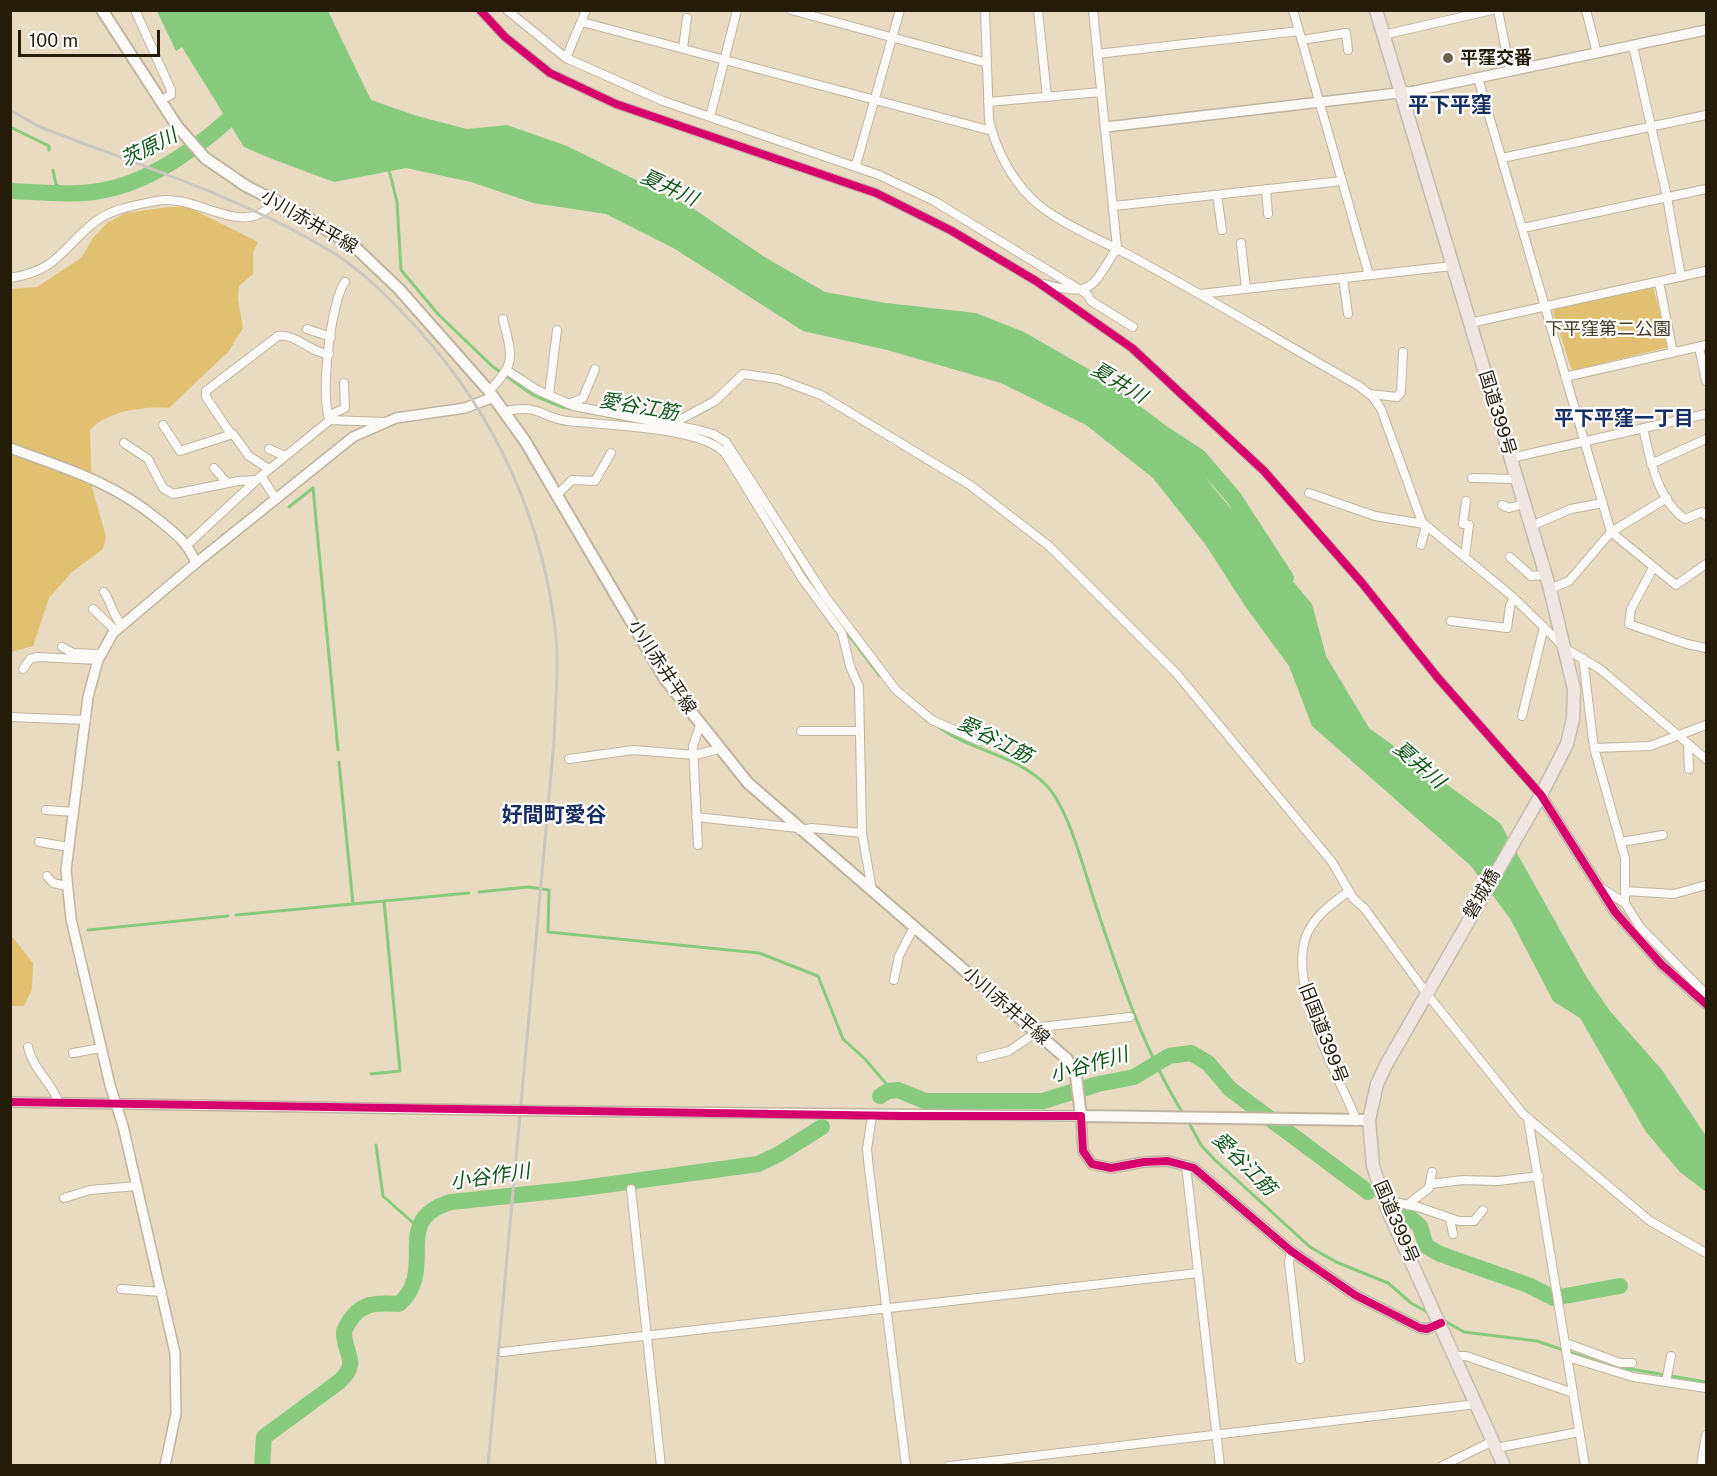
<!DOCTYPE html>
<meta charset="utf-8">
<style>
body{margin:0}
#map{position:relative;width:1717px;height:1476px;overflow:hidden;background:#e8dbc1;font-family:"Public Sans",sans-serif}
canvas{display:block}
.frame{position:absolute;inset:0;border:12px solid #251c09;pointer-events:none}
.scale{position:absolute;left:18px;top:30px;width:142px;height:27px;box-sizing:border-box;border:3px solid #251c09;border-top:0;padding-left:8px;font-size:18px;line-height:21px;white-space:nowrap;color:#251c09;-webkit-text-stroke:4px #fff;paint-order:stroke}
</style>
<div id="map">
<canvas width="1717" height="1476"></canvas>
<div class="frame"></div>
<div class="scale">100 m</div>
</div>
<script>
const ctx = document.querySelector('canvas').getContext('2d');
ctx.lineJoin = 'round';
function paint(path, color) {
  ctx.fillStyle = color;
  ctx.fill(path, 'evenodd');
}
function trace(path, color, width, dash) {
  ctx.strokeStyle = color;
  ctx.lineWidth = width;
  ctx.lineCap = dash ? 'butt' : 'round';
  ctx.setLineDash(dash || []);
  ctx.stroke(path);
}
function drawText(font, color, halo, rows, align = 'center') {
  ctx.font = font + ' "Public Sans","Noto Sans JP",sans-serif';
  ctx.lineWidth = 4.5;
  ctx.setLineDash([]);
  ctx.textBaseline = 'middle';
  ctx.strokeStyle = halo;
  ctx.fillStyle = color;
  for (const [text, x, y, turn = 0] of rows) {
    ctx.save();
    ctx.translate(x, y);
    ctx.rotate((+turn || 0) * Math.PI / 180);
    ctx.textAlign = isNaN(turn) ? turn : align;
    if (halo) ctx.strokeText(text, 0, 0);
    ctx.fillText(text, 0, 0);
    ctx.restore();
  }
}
const green = new Path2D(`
 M168,207H188L258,242L253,253V274L239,286L238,300L243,328L229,351L169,408C144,406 107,411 90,430L92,487L106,537L103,549L72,572L49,598L33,646L11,652V289L37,287L81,258L93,238L107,223L126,213Z
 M1653,287L1669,347L1574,370L1571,368L1553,312L1555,308Z
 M11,935L33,963L32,989L24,1006H11Z`);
const water = new Path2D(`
 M157,11H328L371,100L417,116L467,129L507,125L567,146L691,207L763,256L825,292L886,303L976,313L1024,332L1099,375L1177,434L1212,486L1312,604L1326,656L1369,728L1500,823L1587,978L1610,1011L1662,1070L1706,1136V1192L1680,1172L1646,1132L1580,1018L1553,1001L1511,920L1471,866L1312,726L1289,666L1245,606L1205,544L1153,478L1086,425L1001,383L887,350L803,331L675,249L606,214L533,203L471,182L406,168L334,182L272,159L244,147L182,47L176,51Z`);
const stream = new Path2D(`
 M10,127L49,146V150
 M53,170L56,185L75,193
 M389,170L397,202L401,270L438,314L492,366L533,395L562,407L652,425
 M702,436L726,448
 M289,507L313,488L338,750
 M767,514L824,602
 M831,612L880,676
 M894,692L928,721
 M939,727C971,751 1017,755 1046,785C1069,808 1085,874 1096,906C1120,978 1144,1051 1184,1115
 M339,762L353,904
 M479,892L528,887L549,890L548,932L759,953L818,976L843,1039L865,1059L888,1086V1091
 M236,915L469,893
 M88,930L228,916
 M371,1074L400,1071L384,901
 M1188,1121L1201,1145L1214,1159L1310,1247L1336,1262L1388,1283L1411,1303L1429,1313
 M376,1145L383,1196L419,1228
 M1443,1320L1464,1332L1537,1341L1607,1365L1706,1382`);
const river = new Path2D(`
 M10,191C39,192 70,196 99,191C149,184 209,141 243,105
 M1167,436L1199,457L1234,498L1286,578
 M880,1096L888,1091L898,1090L925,1101H1043L1098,1084L1134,1077L1169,1056L1191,1053L1208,1063L1230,1089L1368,1192
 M1407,1215L1420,1226L1426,1246L1440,1254L1528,1285L1554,1298L1620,1286
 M262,1466L264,1437L340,1381C361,1361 343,1353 344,1331C357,1303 372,1302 399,1304C439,1269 389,1220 451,1202L576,1189L758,1164L779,1154L822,1127`);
const minor = new Path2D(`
 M135,10L171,90V95L161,100
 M480,10L505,37L550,73L616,104L876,193L952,231L1036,281L1132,348L1264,471L1362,583L1438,678L1541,795
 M507,10L566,58L663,101L879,175L934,201L1087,294L1091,301L1133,327
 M791,10L987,63
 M985,10L989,120C996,149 1010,177 1032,199C1055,222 1108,243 1138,260C1212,300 1285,344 1359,386L1373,397L1381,409L1422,522L1513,597L1566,649L1600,669L1706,759
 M1038,10L1047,97
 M1293,10L1369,275
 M1498,10L1510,71
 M1586,10L1597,53
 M582,22L992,131
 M1383,35L1492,10
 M1302,40L1346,33L1348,50
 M1633,46L1667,197L1681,277
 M683,48L687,18
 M1097,54L1299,31
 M566,58L586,10
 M1478,78L1611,532L1676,585L1706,564
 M988,102L1101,92
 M710,117L737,10
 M1502,158L1706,115
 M856,165L900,10
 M1266,189L1268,214
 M1217,195L1222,230
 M1114,206L1342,181
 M1523,228L1706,189
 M1241,243L1246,289
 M10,278C60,270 61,248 96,221C112,209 136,205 156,201C198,192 243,242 275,201
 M1343,278L1348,314
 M1659,282L1673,353
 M1044,284C1094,297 1091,288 1117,248L1093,10
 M1200,294L1452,266
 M1470,323L1706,271
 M307,329L331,337
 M1699,347L1706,381
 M508,371L537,390L574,406L699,430L713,434L726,442L825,596L896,690L932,720L979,741
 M1565,377L1706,345
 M489,391C517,362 512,357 503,319
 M1369,394L1397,397L1401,392L1403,352
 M549,395L557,330
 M569,404L583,398L595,369
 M506,411C541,404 539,417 568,421C604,425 701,427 725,453L801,577L842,633L850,666L859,687L862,833L872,890
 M328,416L345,408L344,383
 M330,420C319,400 331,300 345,282
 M163,425L180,451L233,434L249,456L269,469
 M670,425L715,401L743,374L778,379L821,395L970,485L1049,546L1177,674L1332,862L1353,898L1365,909L1427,994L1523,1114L1650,1221L1706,1253
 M1643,428C1650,459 1657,499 1685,519L1702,512L1706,516
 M231,434L206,397V391L278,336C299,334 309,353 329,354
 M124,443L148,459L163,488L173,494L238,481L256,480
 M269,449L285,456
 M1511,458L1706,414
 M1651,464L1706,439
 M214,468L227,483
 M261,476L276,499
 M1472,478L1517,479
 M1309,493L1375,516L1424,524
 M556,496L572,480L595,481L611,453
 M1502,505L1509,508L1524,504
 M1531,526L1571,509L1603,503
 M188,544L261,476L330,420L384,422
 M1421,545L1426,526
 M1465,557L1469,525L1463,524L1466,501
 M1510,557L1531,576L1546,575
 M1653,568L1631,609L1629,624L1687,644L1706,648
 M1550,589L1569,581L1611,532L1667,498
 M104,592C112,603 112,615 122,625
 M93,609L116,631
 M1451,621L1507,628L1510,606L1514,598
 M62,647L73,653L100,654
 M1583,658L1594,748L1625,858V903L1598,886
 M23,669L30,659L38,657L98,660
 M1522,716L1544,627
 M10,717L86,720
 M801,731H860
 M1688,745L1689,769
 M1594,748L1650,746L1706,725
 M569,759L633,750L695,755L719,749
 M46,810L74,812
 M696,817L798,828
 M800,830L812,828L862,833
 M39,842L69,847
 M1621,842L1663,835
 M698,845L693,746L700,725
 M47,876L53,883L68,886
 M1349,891C1336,901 1321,911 1312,925C1279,971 1337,1073 1357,1121
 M1625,891L1674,894L1706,885
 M1625,903L1640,927L1706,994
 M894,980L899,956L914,927
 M1032,1028L1130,1017
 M28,1047C34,1072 50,1079 59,1103
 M73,1053L101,1048
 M981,1058L1009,1051L1037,1032
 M872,1116L867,1149L869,1169L906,1466
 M1528,1118L1585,1466
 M1186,1165L1220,1466
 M1431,1184L1463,1180L1498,1181L1539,1176
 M631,1189L661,1466
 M64,1198L90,1190L137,1186
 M1385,1200L1418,1207L1459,1221H1474L1483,1210
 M1407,1205L1429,1188L1432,1172
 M1450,1219L1453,1234
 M1291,1251L1289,1262L1300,1359
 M121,1289L162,1292
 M1566,1343L1620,1363H1632
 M502,1352L1198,1273
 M1455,1356H1466L1573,1393
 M1568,1357L1633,1377L1706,1388
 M1666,1382L1671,1356
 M1496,1448L1579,1432
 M949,1466L1477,1404
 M1442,1466L1493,1441
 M1701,1466L1706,1435`);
const tertiary = new Path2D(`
 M1106,127L1415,91L1706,30
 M10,448C67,469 113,482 160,521C177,535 187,542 196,563
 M1541,795L1615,912L1661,964L1706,1004
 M10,1102L483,1110
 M553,1111L1081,1116L1083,1151L1092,1164L1111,1168L1144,1162L1168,1161L1194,1168L1291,1251L1355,1295L1420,1328L1427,1329L1441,1323
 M165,1466L176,1413L175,1353L123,1126L110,1085L71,919L66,870L88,697L98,660L113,633L196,563L353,437L396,418L465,408L494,397`);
const secondary = new Path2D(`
 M102,10L177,126L205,158L246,186L305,216L356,248L399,289L489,391L525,441L665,679L748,783L1067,1059L1076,1076L1081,1116L1369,1120`);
const trunk = new Path2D(`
 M1376,10L1550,589L1574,689L1573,719L1567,744L1541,795L1386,1065L1377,1084L1369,1120L1373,1166L1388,1211L1504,1466`);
const rail = new Path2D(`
 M10,110L40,127C138,165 242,197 332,252C364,272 391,300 417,328C495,414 544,521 556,637C559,671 555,707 554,741L488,1466`);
const tertiaryBridge = new Path2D(`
 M483,1110L553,1111`);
const cycleway = new Path2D(`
 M480,10L505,37L550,73L616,104L876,193L952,231L1036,281L1132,348L1264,471L1362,583L1438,678L1541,795L1615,912L1661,964L1706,1004
 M10,1102L902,1116H1081L1083,1151L1092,1164L1111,1168L1144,1162L1168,1161L1194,1168L1291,1251L1355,1295L1420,1328L1427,1329L1441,1323`);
const markers = [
 [1448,58,6,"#695f49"]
];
const poiNames = [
 ["平窪交番",1460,58]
];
const streetNames = [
 ["小川赤井平線",309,222,30],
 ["国道399号",1497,413,73],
 ["小川赤井平線",662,667,57],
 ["磐城橋",1482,894,-60],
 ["小川赤井平線",1006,1006,41],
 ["旧国道399号",1323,1033,69],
 ["国道399号",1396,1222,67]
];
const parkNames = [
 ["下平窪第二公園",1608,329]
];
const waterNames = [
 ["茨原川",149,148,-27],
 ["夏井川",669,188,25],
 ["夏井川",1119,383,31],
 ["愛谷江筋",639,407,10],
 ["愛谷江筋",995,740,27],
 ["夏井川",1419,765,41],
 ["小谷作川",1089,1065,-16],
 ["愛谷江筋",1244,1164,45],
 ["小谷作川",490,1177,-8]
];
const neighbourhoodNames = [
 ["平下平窪一丁目",1624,419]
];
const quarterNames = [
 ["平下平窪",1450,106],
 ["好間町愛谷",554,816]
];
paint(green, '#e1c072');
paint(water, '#87ca7e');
trace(stream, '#87ca7e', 3);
trace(river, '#87ca7e', 16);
trace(minor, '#bfb4a0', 10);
trace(tertiary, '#bfb4a0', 12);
trace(secondary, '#bfb4a0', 14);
trace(trunk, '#c3bcaf', 15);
trace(minor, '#fcfaf6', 8);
trace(tertiary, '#fcfaf6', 9);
trace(secondary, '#fcfaf6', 10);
trace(trunk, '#f0e6e1', 12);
trace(rail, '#cbc7bf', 3);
trace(tertiaryBridge, '#bfb4a0', 12, []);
trace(tertiaryBridge, '#fcfaf6', 9);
trace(cycleway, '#d6006c', 8);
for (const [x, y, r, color] of markers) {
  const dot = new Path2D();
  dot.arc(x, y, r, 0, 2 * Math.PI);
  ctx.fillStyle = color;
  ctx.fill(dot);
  trace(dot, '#fff', 2);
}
drawText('bold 18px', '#251c09', '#fff', poiNames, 'left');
drawText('18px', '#251c09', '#fff', streetNames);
drawText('18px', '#443822', '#fff', parkNames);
drawText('italic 20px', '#0f5616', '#fff', waterNames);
drawText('bold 20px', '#172e64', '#fff', neighbourhoodNames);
drawText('bold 21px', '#172e64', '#fff', quarterNames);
</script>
